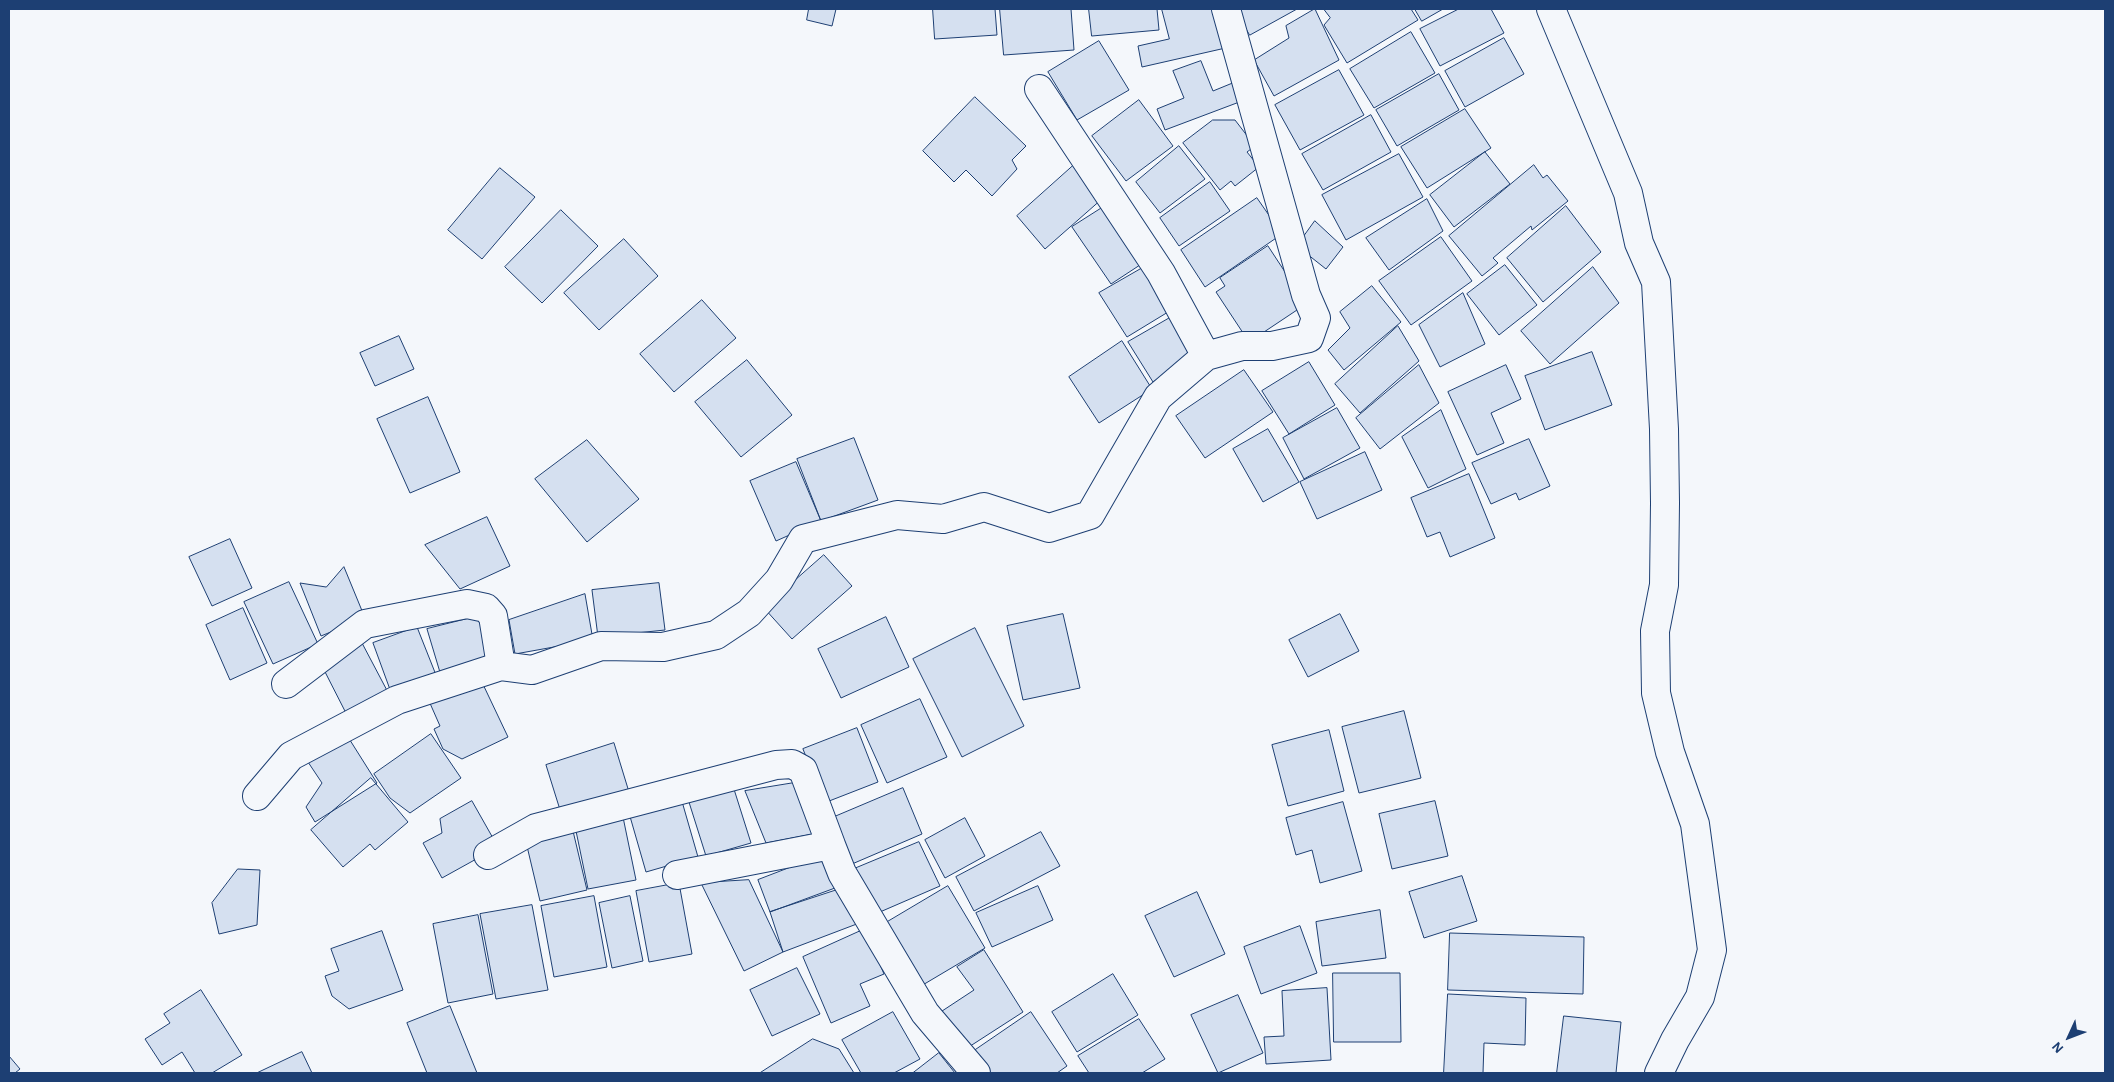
<!DOCTYPE html>
<style>
body{margin:0}
#map{position:relative;width:2114px;height:1082px;overflow:hidden;background:#f4f7fb;font-family:"Alegreya Sans",sans-serif}
canvas{display:block}
.frame{position:absolute;inset:0;border:10px solid #1d3f73;pointer-events:none}
.north{position:absolute;left:2044px;top:1012px;width:50px;height:50px;-webkit-text-stroke:4px #f4f7fb;paint-order:stroke;rotate:227deg;font-size:14px;font-weight:700;line-height:20px;text-align:center;color:#1d3f73}
.north::after{content:'';display:block;margin:auto;width:18px;height:22px;background:#1d3f73;clip-path:polygon(50% 0,100% 100%,50% 72%,0 100%)}
</style>
<div id="map">
<canvas width="2114" height="1082"></canvas>
<div class="frame"></div>
<div class="north">N</div>
</div>
<script>
const ctx = document.querySelector('canvas').getContext('2d');
ctx.lineJoin = 'round';
function paint(path, color) {
  ctx.fillStyle = color;
  ctx.fill(path, 'evenodd');
}
function trace(path, color, width, dash) {
  ctx.strokeStyle = color;
  ctx.lineWidth = width;
  ctx.lineCap = dash ? 'butt' : 'round';
  ctx.setLineDash(dash || []);
  ctx.stroke(path);
}
const building = new Path2D(`
 M809,9H836L832,26L807,20Z
 M933,9H995L997,35L935,39Z
 M1000,9H1071L1074,50L1004,55Z
 M1089,9H1157L1159,30L1092,36Z
 M1162,9H1221L1230,47L1142,67L1138,46L1169,39Z
 M1235,9H1297L1250,35Z
 M1315,9L1339,60L1274,96L1254,60L1289,38L1286,26Z
 M1324,9H1411L1418,20L1347,63L1324,25L1330,18Z
 M1415,9H1443L1422,21Z
 M1459,9H1491L1504,33L1440,66L1420,29Z
 M1411,32L1435,73L1374,108L1350,69Z
 M1504,38L1524,74L1465,107L1445,71Z
 M1099,41L1129,90L1077,120L1048,72Z
 M1201,61L1213,91L1235,82L1242,101L1165,130L1157,109L1184,98L1173,71Z
 M1339,70L1364,115L1300,150L1275,105Z
 M1439,74L1459,110L1397,146L1376,110Z
 M975,97L1026,146L1012,160L1017,169L992,196L966,170L954,182L923,151Z
 M1139,100L1173,146L1126,181L1092,136Z
 M1465,109L1491,148L1427,188L1401,147Z
 M1371,115L1391,152L1323,190L1302,154Z
 M1213,120H1235L1255,146L1247,152L1259,167L1235,186L1231,181L1220,190L1183,143Z
 M1179,146L1205,179L1160,213L1136,182Z
 M1485,152L1510,184L1454,227L1430,195Z
 M1399,154L1423,197L1346,240L1322,195Z
 M1074,165L1103,198L1045,249L1017,216Z
 M1534,165L1543,178L1547,175L1568,201L1532,230L1531,226L1493,258L1498,263L1482,276L1449,236Z
 M500,168L535,197L482,259L448,230Z
 M1210,182L1230,211L1179,246L1160,218Z
 M1257,198L1282,234L1205,287L1181,250Z
 M1427,199L1443,231L1389,270L1366,238Z
 M1105,206L1143,263L1111,284L1072,227Z
 M1566,206L1601,252L1543,302L1507,258Z
 M561,210L598,246L542,303L505,267Z
 M1315,221L1343,247L1326,269L1297,246Z
 M1441,237L1472,281L1411,325L1379,281Z
 M624,239L658,276L599,330L564,293Z
 M1268,246L1306,304L1249,342L1216,292L1225,286L1220,278Z
 M1505,265L1537,305L1499,335L1467,294Z
 M1146,266L1173,309L1127,337L1099,293Z
 M1593,267L1619,303L1550,364L1521,331Z
 M1372,286L1401,322L1344,370L1328,350L1350,328L1340,312Z
 M1463,293L1485,344L1440,367L1419,325Z
 M702,300L736,338L674,392L640,354Z
 M1175,315L1200,355L1153,382L1128,342Z
 M1398,326L1419,361L1360,413L1335,384Z
 M399,336L414,369L375,386L360,353Z
 M1122,341L1152,389L1099,423L1069,377Z
 M1592,352L1612,405L1545,430L1525,376Z
 M747,360L792,415L741,457L695,402Z
 M1309,362L1335,405L1289,434L1262,391Z
 M1419,365L1439,403L1380,449L1356,418Z
 M1506,365L1521,399L1491,413L1504,443L1477,455L1448,392Z
 M1244,370L1273,412L1205,458L1176,416Z
 M428,397L460,472L410,493L377,419Z
 M1337,408L1360,448L1304,479L1283,438Z
 M1441,410L1466,469L1428,488L1402,437Z
 M1268,429L1299,482L1263,502L1233,449Z
 M854,438L878,500L821,521L797,459Z
 M1529,439L1550,486L1519,500L1516,493L1491,504L1472,463Z
 M587,440L639,499L587,542L535,479Z
 M1365,452L1382,490L1317,519L1300,482Z
 M796,462L821,521L776,541L750,481Z
 M1469,474L1495,538L1450,557L1440,532L1427,537L1411,498Z
 M487,517L510,566L460,589L425,545Z
 M230,539L252,588L212,606L189,557Z
 M824,555L852,586L792,639L764,608Z
 M344,567L365,618L321,636L300,583L326,587Z
 M289,582L318,644L273,664L244,602Z
 M659,583L665,630L598,637L592,590Z
 M585,594L593,640L515,654L509,620Z
 M243,608L267,663L230,680L206,625Z
 M1063,614L1080,688L1023,700L1007,626Z
 M1340,614L1359,651L1308,677L1289,640Z
 M479,616L493,661L442,679L427,629Z
 M886,617L909,667L841,698L818,649Z
 M417,627L438,680L392,695L373,643Z
 M975,628L1024,726L962,757L913,659Z
 M362,643L391,698L349,719L321,664Z
 M480,678L508,737L462,759L443,749L434,729L440,726L429,701Z
 M920,699L947,757L887,783L861,725Z
 M1404,711L1421,778L1359,793L1342,727Z
 M857,728L878,782L824,803L803,749Z
 M1329,730L1344,791L1288,806L1272,745Z
 M431,734L461,778L410,813L390,798L374,774Z
 M348,737L377,783L315,822L306,807L322,783L308,762Z
 M614,743L629,792L561,813L546,765Z
 M371,778L408,822L375,850L370,844L343,867L311,830Z
 M794,783L813,834L766,843L745,791Z
 M733,786L751,843L706,856L688,799Z
 M903,788L922,834L852,864L832,818Z
 M681,798L698,857L646,872L629,813Z
 M472,801L498,847L442,878L423,843L442,833L440,819Z
 M1435,801L1448,856L1392,869L1379,814Z
 M1343,802L1362,871L1320,883L1312,850L1296,855L1286,818Z
 M623,817L636,880L588,889L575,826Z
 M965,818L985,856L945,878L925,840Z
 M573,831L587,890L540,901L526,842Z
 M1041,832L1060,866L974,911L956,877Z
 M919,842L940,886L873,915L854,869Z
 M823,855L835,888L770,912L758,880Z
 M238,869L260,870L257,925L219,934L212,903Z
 M1462,876L1477,921L1424,938L1409,892Z
 M749,880L783,952L744,971L701,883Z
 M679,883L692,954L649,962L636,891Z
 M948,886L985,948L921,986L884,924Z
 M1038,886L1053,920L992,947L976,913Z
 M837,890L862,922L783,952L770,912Z
 M1197,892L1225,954L1174,977L1145,916Z
 M594,896L607,967L554,977L541,906Z
 M630,896L643,961L612,968L599,903Z
 M532,905L548,990L496,999L480,914Z
 M1380,910L1386,958L1322,966L1316,922Z
 M478,915L493,994L448,1003L433,924Z
 M1300,926L1317,973L1261,994L1244,947Z
 M865,929L884,974L860,984L870,1006L831,1023L803,957Z
 M382,931L403,990L349,1009L332,996L325,976L339,971L331,949Z
 M1450,933L1584,937L1583,994L1448,990Z
 M984,950L1023,1012L961,1052L936,1015L974,990L957,967Z
 M797,968L820,1014L772,1036L750,990Z
 M1333,973H1400L1401,1042H1334Z
 M1113,974L1138,1015L1077,1052L1052,1012Z
 M1327,988L1331,1060L1266,1064L1264,1037L1284,1036L1282,991Z
 M201,990L242,1055L212,1073H195L182,1052L162,1065L145,1039L170,1023L164,1014Z
 M1448,994L1526,998L1525,1045L1484,1043L1483,1073H1444Z
 M1238,995L1263,1053L1218,1073L1191,1015Z
 M450,1006L477,1073H427L407,1023Z
 M893,1012L920,1059L894,1073H861L842,1040Z
 M1031,1012L1067,1066L1057,1073H985L971,1053Z
 M1564,1016L1621,1022L1616,1073H1557Z
 M1139,1019L1165,1059L1142,1073H1089L1078,1056Z
 M813,1039L839,1049L854,1073H760Z
 M302,1052L312,1073H257Z
 M939,1053L955,1073H913Z
 M9,1056L20,1069L15,1073H9Z`);
const street = new Path2D(`
 M1551,9L1628,193L1639,243L1656,282L1664,429L1665,503L1664,585L1655,631L1656,693L1670,752L1695,824L1712,950L1700,997L1675,1040L1659,1073
 M1039,89L1161,273L1206,356
 M286,684L365,624L467,604L486,608L493,616L501,666
 M257,796L291,756L397,700L501,666L532,670L601,646L663,647L716,635L749,613L779,580L803,539L897,515L943,519L984,507L1049,528L1090,515L1158,397L1206,356L1242,346H1272L1309,338L1316,318L1306,295L1226,9
 M488,855L536,828L776,765L792,764L803,770L831,845
 M677,875L831,845L842,873L925,1013L976,1073`);
paint(building, '#d5e0f0');
trace(building, '#1d3f73', 1);
trace(street, '#1d3f73', 30);
trace(street, '#f4f7fb', 28);
</script>
